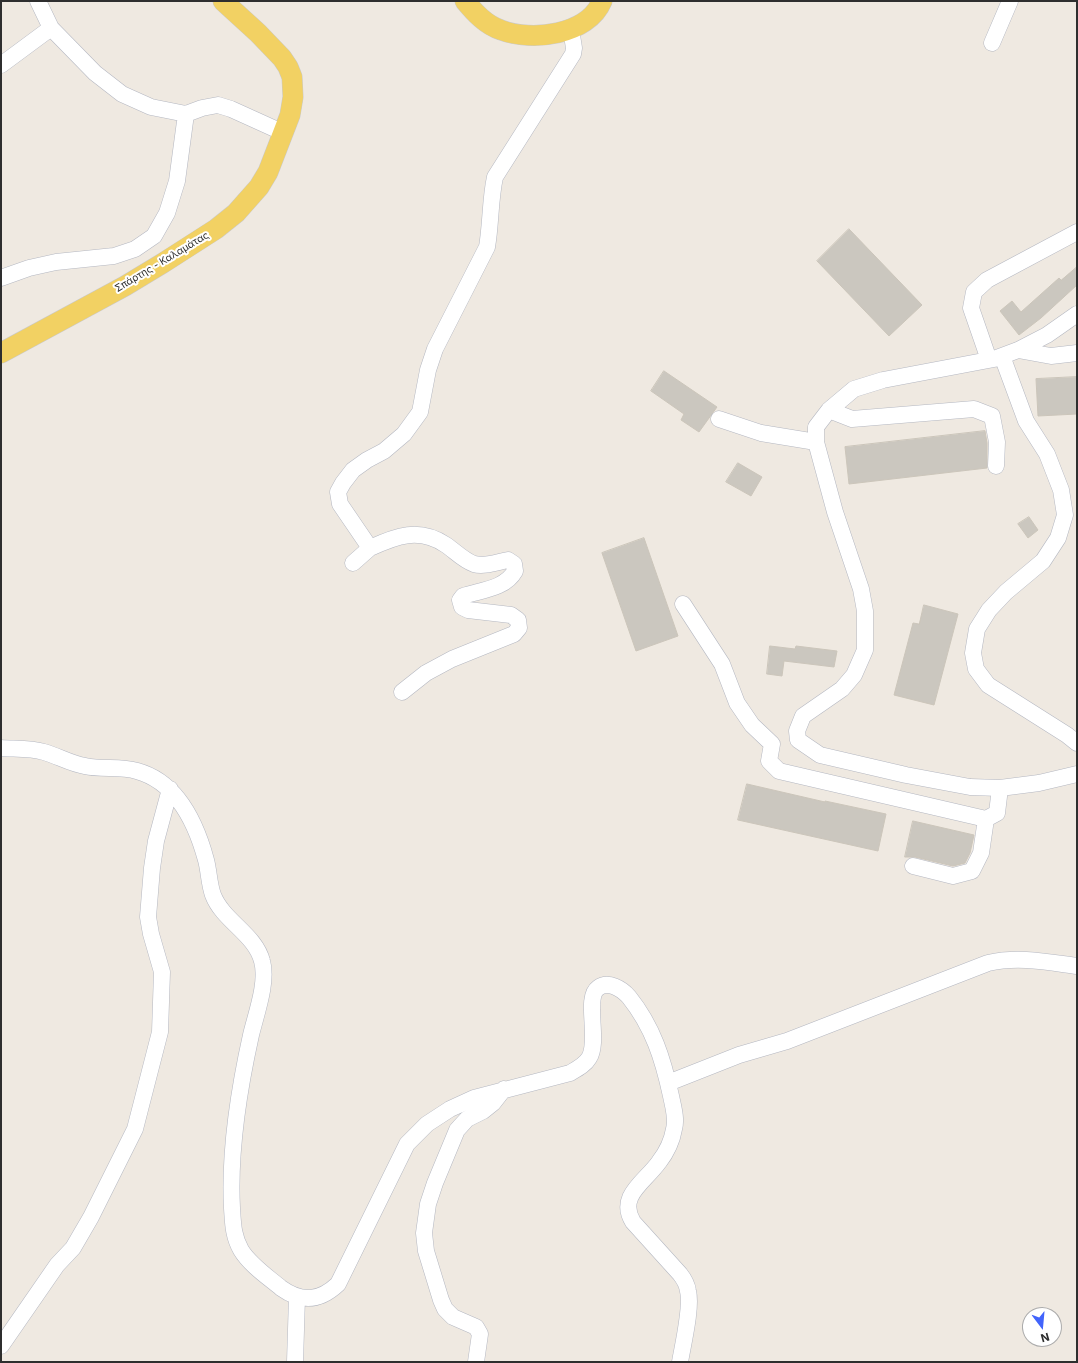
<!DOCTYPE html>
<meta charset="utf-8">
<style>
body{margin:0}
#map{position:relative;width:1078px;height:1363px;overflow:hidden;background:#efe9e1;font-family:Inter,sans-serif}
canvas{display:block}
.frame{position:absolute;inset:0;border:2px solid #2e2e2e;pointer-events:none}
.north{position:absolute;left:1022px;top:1307px;width:40px;height:40px;box-sizing:border-box;background:#fff;border:1px solid #ababab;border-radius:50%;rotate:164deg;font-size:11px;font-weight:700;line-height:16px;text-align:center;color:#2e2e2e}
.north::after{content:'';display:block;margin:auto;width:14px;height:18px;background:#4264fb;clip-path:polygon(50% 0,100% 100%,50% 72%,0 100%)}
</style>
<div id="map">
<canvas width="1078" height="1363"></canvas>
<div class="frame"></div>
<div class="north">N</div>
</div>
<script>
const ctx = document.querySelector('canvas').getContext('2d');
ctx.lineJoin = 'round';
function paint(path, color) {
  ctx.fillStyle = color;
  ctx.fill(path, 'evenodd');
}
function trace(path, color, width, dash) {
  ctx.strokeStyle = color;
  ctx.lineWidth = width;
  ctx.lineCap = dash ? 'butt' : 'round';
  ctx.setLineDash(dash || []);
  ctx.stroke(path);
}
function drawText(font, color, halo, rows, align = 'center') {
  ctx.font = font + ' Inter,sans-serif';
  ctx.lineWidth = 4;
  ctx.setLineDash([]);
  ctx.textBaseline = 'middle';
  ctx.strokeStyle = halo;
  ctx.fillStyle = color;
  for (const [text, x, y, turn = 0] of rows) {
    ctx.save();
    ctx.translate(x, y);
    ctx.rotate((+turn || 0) * Math.PI / 180);
    ctx.textAlign = isNaN(turn) ? turn : align;
    if (halo) ctx.strokeText(text, 0, 0);
    ctx.fillText(text, 0, 0);
    ctx.restore();
  }
}
const building = new Path2D(`
 M849,229L922,305L889,336L817,261Z
 M1077,267V285L1041,318L1019,335L1000,311L1012,301L1021,312L1059,278L1061,280Z
 M664,371L717,407L699,432L681,420L684,414L651,391Z
 M1077,377V414L1038,416L1036,379Z
 M985,431L987,443V468L849,484L845,447Z
 M738,463L762,477L751,496L726,482Z
 M1029,517L1038,530L1028,538L1018,524Z
 M644,538L678,636L636,651L602,553Z
 M924,605L958,614L934,705L894,695L913,623L919,624Z
 M770,646L795,649L796,646L837,651L834,667L784,661L782,676L767,674Z
 M747,784L825,802V801L886,814L878,851L738,820Z
 M913,821L974,835L970,853L965,863L953,866L915,857H905Z`);
const minor = new Path2D(`
 M38,1L51,28L95,73L122,94L151,107L186,114L202,108L218,105L231,109L284,133
 M992,43L1010,1
 M1,65L51,28
 M1,278L29,268L56,262L114,256L135,249L154,236L167,213L177,181L186,114
 M1077,314L1047,335L1018,350L994,359L883,380L854,389L829,410L816,427V442L835,512L861,589L865,611V650L854,675L842,689L803,716L797,731L798,740L820,755L906,775L970,787L1000,788L1039,783L1077,774
 M1018,350L1051,356L1077,353
 M1002,356L1026,421L1047,454L1061,490L1065,515L1058,538L1043,561L1006,592L989,610L977,629L973,653L976,669L988,685L1067,735L1077,743
 M989,360L971,308L974,292L987,280L1077,232
 M829,410L852,419L974,409L992,416L997,442L996,466
 M719,419L761,433L816,442
 M353,563L370,548
 M683,604L722,664L737,703L752,725L772,744L769,761L779,771L986,819L997,813L1000,788
 M402,692L426,673L452,659L514,634L519,628L518,620L511,615L468,610L462,607L460,600L463,596C481,590 505,589 515,571L514,564L508,560C497,562 484,567 474,564C463,560 455,551 446,545C419,527 396,536 370,548L340,504L338,492L343,483L353,470L367,460L384,451L404,434L420,412L428,370L435,349L487,247C491,224 490,200 495,177L573,54L574,48L571,29
 M1,748C15,749 31,748 44,752C58,756 71,764 85,766C102,770 120,766 137,771C177,782 196,823 206,860C209,871 209,884 213,895C223,921 255,934 262,961C268,982 256,1014 251,1035C239,1089 229,1152 232,1208C233,1223 233,1236 241,1250C250,1265 268,1277 281,1288C302,1303 320,1301 338,1284L407,1144L427,1124L450,1109L474,1098L570,1073C577,1069 585,1065 589,1058C600,1041 584,998 598,988C608,980 622,989 629,997C653,1027 663,1059 671,1096C673,1106 677,1119 674,1129C672,1141 666,1153 659,1162C645,1182 617,1196 633,1222L680,1274C684,1279 687,1284 688,1291C692,1307 683,1344 680,1362
 M913,866L953,876L972,871L981,853L986,819
 M668,1083L739,1055L787,1041L988,963C1018,956 1047,962 1077,966
 M1,1346L57,1265L73,1248L91,1217L135,1129L160,1032L162,972L151,934L148,917L152,868L156,841L170,789
 M295,1362L297,1297
 M476,1362L480,1334L476,1327L453,1317L445,1309L441,1300L426,1251L424,1233L428,1204L435,1183L457,1130L467,1119L483,1111L493,1103L504,1089`);
const major = new Path2D(`
 M465,1C475,13 486,25 501,30C532,42 588,35 602,1
 M1,353L125,286L163,263L216,229L236,213L259,187L268,172L290,115L293,97L292,77L288,67L282,58L258,33L223,1`);
const streetNames = [
 ["Σπάρτης - Καλαμάτας",162,262,-31]
];
paint(building, '#cbc7bf');
trace(building, '#cbc5ba', 1);
trace(minor, '#b4b7c1', 17);
trace(major, '#c9c9c9', 21);
trace(minor, '#fff', 16);
trace(major, '#f2d163', 20);
drawText('10px', '#2e2e2e', '#fff', streetNames);
</script>
